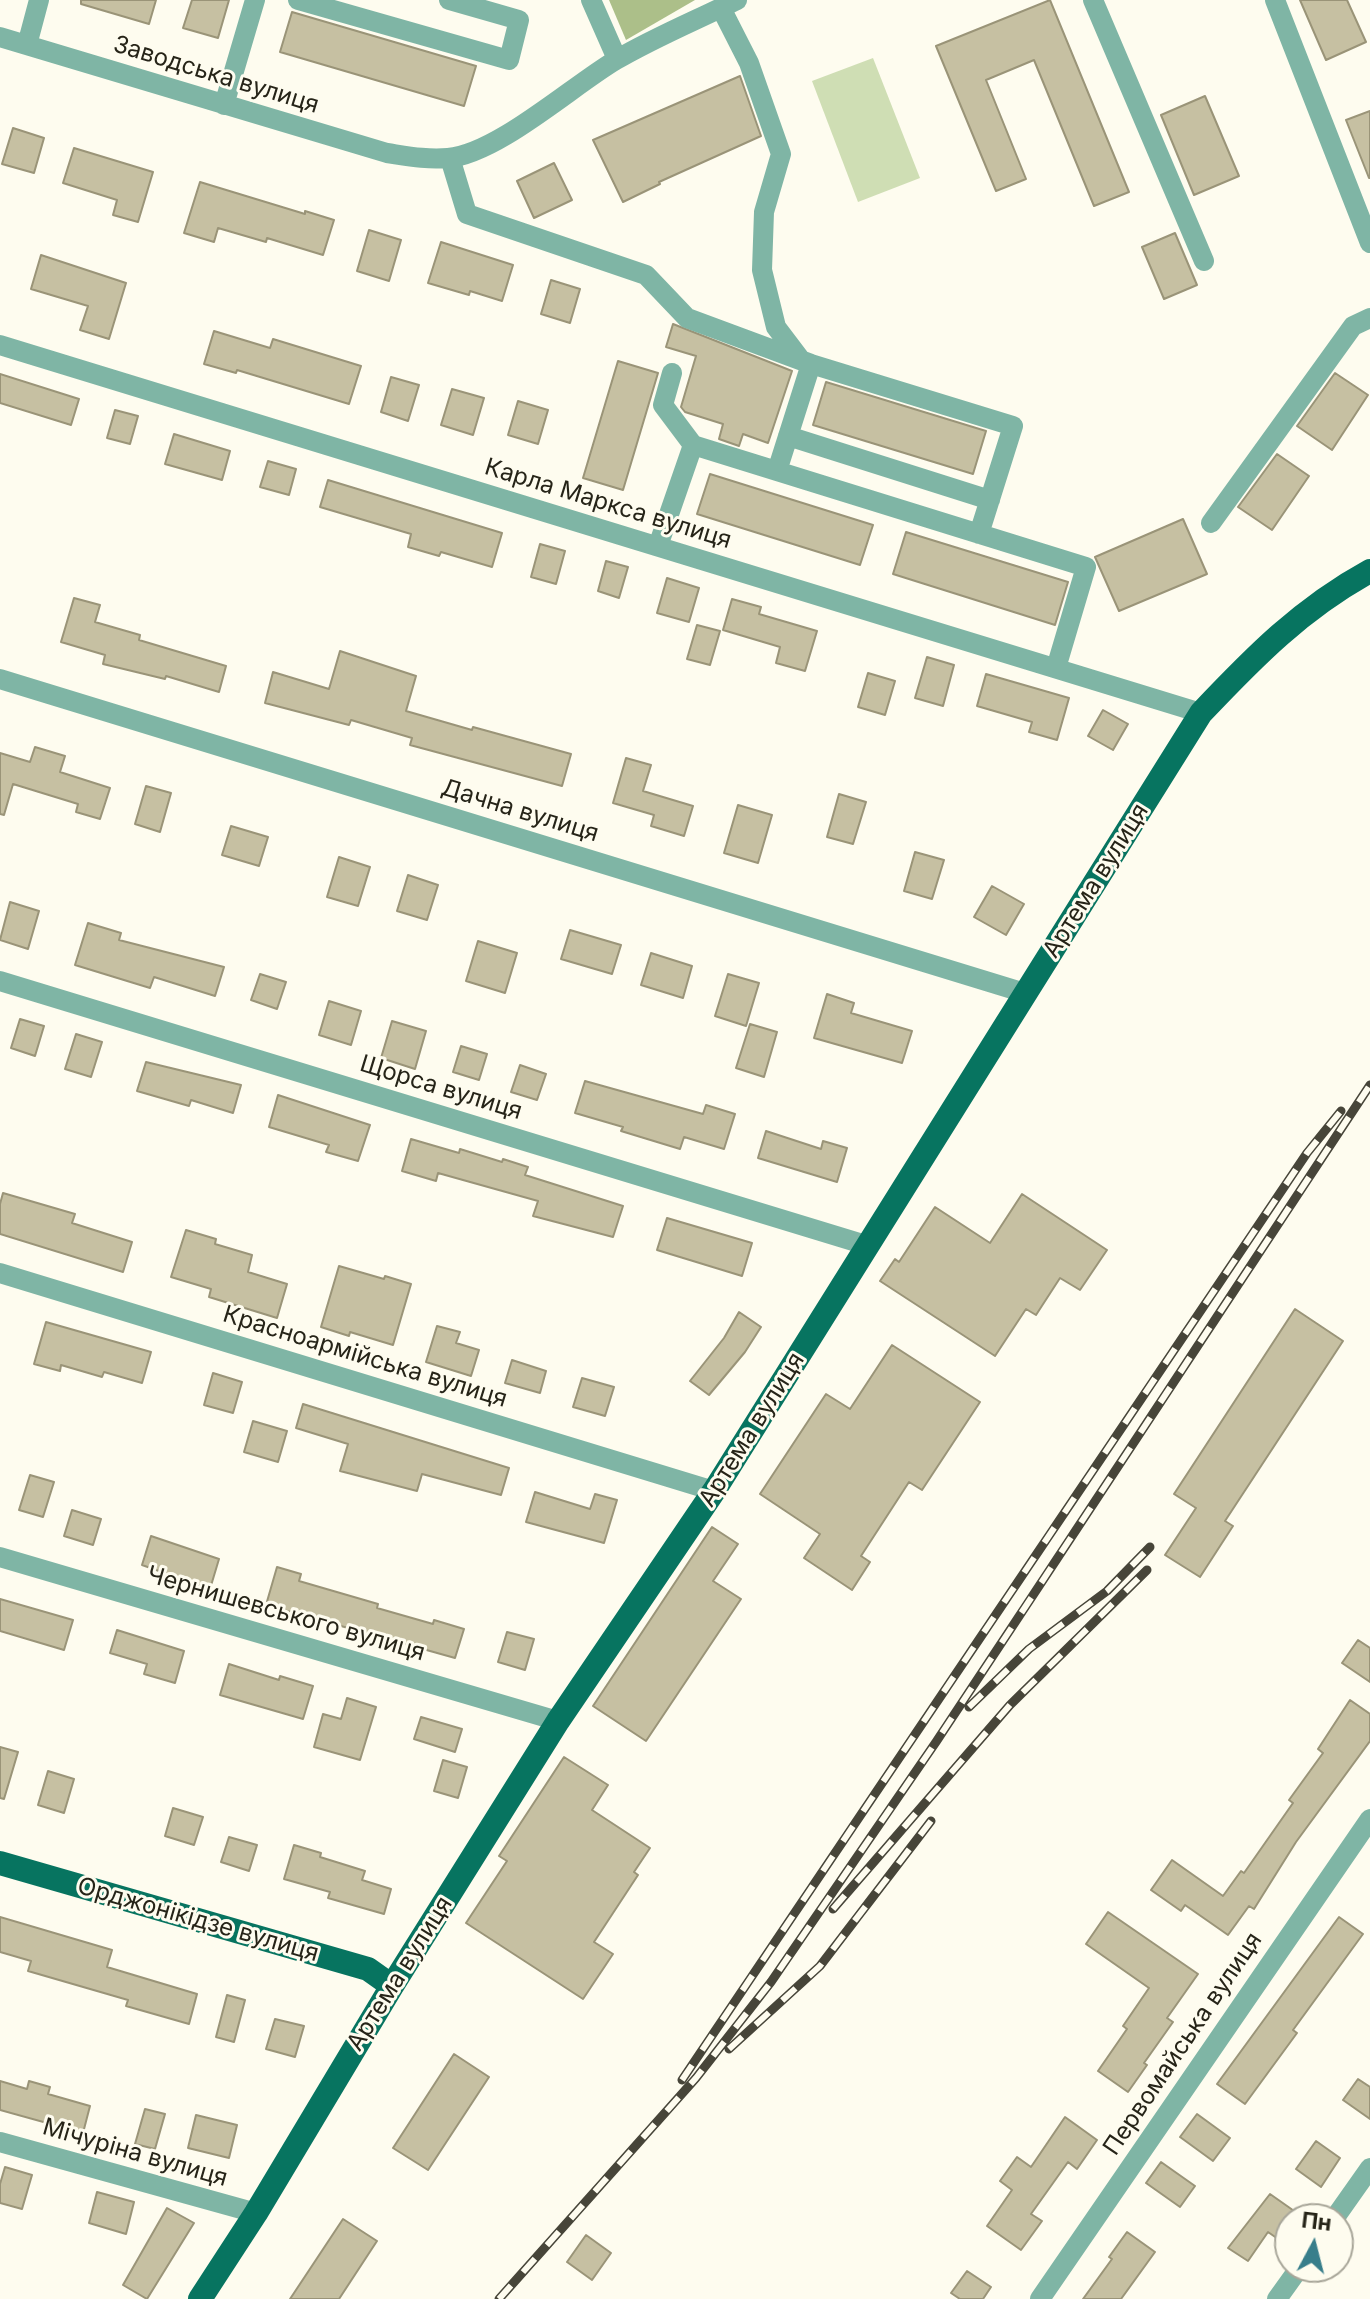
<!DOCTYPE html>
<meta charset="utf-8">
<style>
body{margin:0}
#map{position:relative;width:1370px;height:2299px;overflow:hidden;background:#fefcef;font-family:Inter,sans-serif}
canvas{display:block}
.north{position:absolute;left:1274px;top:2203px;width:80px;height:80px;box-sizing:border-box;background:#fefcef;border:2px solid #a8a699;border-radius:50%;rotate:7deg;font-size:22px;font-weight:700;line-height:32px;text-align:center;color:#262418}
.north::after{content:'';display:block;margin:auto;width:28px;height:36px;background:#387e8b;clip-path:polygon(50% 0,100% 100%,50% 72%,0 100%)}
</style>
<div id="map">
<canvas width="1370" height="2299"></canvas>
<div class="north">Пн</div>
</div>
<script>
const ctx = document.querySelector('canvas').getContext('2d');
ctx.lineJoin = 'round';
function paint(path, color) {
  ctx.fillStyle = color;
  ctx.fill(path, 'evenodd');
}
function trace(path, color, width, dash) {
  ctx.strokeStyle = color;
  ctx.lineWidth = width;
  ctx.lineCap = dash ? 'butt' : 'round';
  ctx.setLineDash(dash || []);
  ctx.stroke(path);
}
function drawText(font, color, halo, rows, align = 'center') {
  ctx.font = font + ' Inter,sans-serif';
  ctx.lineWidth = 6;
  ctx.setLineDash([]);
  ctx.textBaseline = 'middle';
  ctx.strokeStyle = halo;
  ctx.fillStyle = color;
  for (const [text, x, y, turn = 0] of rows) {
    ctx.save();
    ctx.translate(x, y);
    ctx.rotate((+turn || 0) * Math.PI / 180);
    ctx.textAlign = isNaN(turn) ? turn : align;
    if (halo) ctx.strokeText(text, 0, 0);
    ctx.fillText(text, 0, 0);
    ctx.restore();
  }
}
const green = new Path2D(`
 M873,58L920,178L858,202L812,81Z`);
const forest = new Path2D(`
 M609,0H695L626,40Z`);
const building = new Path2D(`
 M81,0H156L149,24L81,4Z
 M192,0H229L218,38L183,28Z
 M1050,0L1129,192L1094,206L1034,60L986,80L1026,179L996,191L936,46Z
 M1300,0H1347L1366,42L1326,60Z
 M292,12L476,66L464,106L280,52Z
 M740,76L761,136L659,182L660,184L623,202L593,140Z
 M1205,96L1239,176L1194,195L1161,115Z
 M1370,111V178H1369L1346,120Z
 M13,128L44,138L34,173L2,164Z
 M74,148L153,172L138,222L113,215L117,200L63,183Z
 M554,163L572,200L534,218L517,181Z
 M200,182L305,214V211L334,220L323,255L267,238L266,242L218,228L214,242L184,233Z
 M369,230L401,240L389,281L357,271Z
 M1175,233L1197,285L1164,299L1142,247Z
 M441,242L513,265L502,301L470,291L469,295L428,283Z
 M41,255L126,283L109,339L80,330L88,306L31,289Z
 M551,280L580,289L570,323L541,314Z
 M673,324L792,371L768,443L743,434L739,446L719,439L723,424L685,412L681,407L696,356L666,347Z
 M214,331L270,348L273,339L361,366L349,404L237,370L236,373L204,364Z
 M618,361L658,373L623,490L583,478Z
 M1335,373L1368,395L1332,450L1297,426Z
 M0,374L79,399L71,425L0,403Z
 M391,377L419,385L408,421L381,412Z
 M826,382L986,431L973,474L813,425Z
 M452,389L484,398L473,435L441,425Z
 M518,401L548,410L538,444L508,435Z
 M115,410L138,416L130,444L107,438Z
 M174,434L230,451L222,480L165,464Z
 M1277,454L1309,476L1272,530L1238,507Z
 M268,461L296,469L289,495L260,487Z
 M710,474L873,525L860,565L697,514Z
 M328,480L502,533L492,567L441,552L439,556L408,547L411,534L320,507Z
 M1183,519L1207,574L1119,611L1095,557Z
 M906,532L1068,582L1055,625L893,574Z
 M540,544L565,551L556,584L531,577Z
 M606,561L628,567L619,598L598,591Z
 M667,578L699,588L689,622L657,613Z
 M74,598L100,605L95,622L140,635L139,640L226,666L219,692L166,676L165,679L103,664L105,655L61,642Z
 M732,599L761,607L759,614L817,631L805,671L776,663L780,647L723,630Z
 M697,625L720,631L710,665L687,659Z
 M340,651L416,676L406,711L472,730L473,727L571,754L562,786L410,745L412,738L351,720L349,725L265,703L273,672L329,689Z
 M927,657L954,665L943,706L915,698Z
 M868,673L895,681L885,715L858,707Z
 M986,674L1069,698L1057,740L1029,732L1032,722L977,706Z
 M1103,710L1128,724L1113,750L1088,736Z
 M35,747L65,756L60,772L110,788L100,819L76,812L78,804L13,784L4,815L0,814V753L30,762Z
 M626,758L651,765L643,791L693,806L684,836L651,826L654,815L613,803Z
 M146,786L171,793L160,832L135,824Z
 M839,794L866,802L853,844L827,837Z
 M738,805L772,815L758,863L724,853Z
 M231,826L268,837L259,866L222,855Z
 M915,852L944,860L932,899L904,891Z
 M339,857L370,867L358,906L327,897Z
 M408,875L438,885L427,920L397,911Z
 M992,886L1024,904L1006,935L974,917Z
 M10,902L39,911L28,949L0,940Z
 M88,923L121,933L119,940L224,967L215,996L154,977L150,988L75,965Z
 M570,930L621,945L612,974L561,959Z
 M478,941L517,953L505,993L466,981Z
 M651,953L692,966L683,998L641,985Z
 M260,974L286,982L277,1009L251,1000Z
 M728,974L759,983L746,1026L715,1016Z
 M827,994L854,1003L851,1013L912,1031L902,1063L814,1038Z
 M329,1001L361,1011L351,1045L319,1035Z
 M20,1019L44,1026L35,1056L11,1048Z
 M392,1021L426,1031L415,1069L381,1058Z
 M750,1024L777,1032L764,1077L736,1068Z
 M76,1034L102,1042L91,1077L65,1069Z
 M461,1046L487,1054L479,1080L453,1072Z
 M146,1062L241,1085L233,1113L191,1100L189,1106L137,1091Z
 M520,1065L546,1074L537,1100L511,1092Z
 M585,1081L703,1114L706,1105L735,1114L724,1149L684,1137L680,1149L621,1131L623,1127L575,1113Z
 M278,1095L370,1125L358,1161L326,1152L329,1145L269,1127Z
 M766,1131L821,1149L823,1141L847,1148L837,1182L758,1158Z
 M411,1139L459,1153L460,1149L502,1162L503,1159L528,1167L525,1175L623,1206L613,1237L533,1216L538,1201L438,1173L436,1181L402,1171Z
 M3,1193L75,1214L72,1223L132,1242L123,1272L0,1234V1204Z
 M1022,1194L1107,1250L1080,1290L1060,1278L1036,1315L1026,1309L995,1356L880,1281L895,1259L899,1262L935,1207L990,1243Z
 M667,1218L752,1243L742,1276L657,1250Z
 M186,1230L216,1239L215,1244L252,1255L248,1272L287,1284L277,1318L209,1297L211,1289L171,1277Z
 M339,1266L384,1279L385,1276L411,1284L393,1345L350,1332L349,1336L321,1327Z
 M1295,1309L1343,1341L1225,1521L1233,1526L1200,1577L1165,1555L1196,1508L1174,1494Z
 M739,1312L761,1327L745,1352L709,1395L690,1381L724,1338Z
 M46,1322L151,1352L142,1383L104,1372L102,1377L61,1365L60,1371L34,1364Z
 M437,1326L460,1332L456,1343L479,1350L471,1376L426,1362Z
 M892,1345L980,1402L922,1490L909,1482L861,1556L870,1562L852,1590L804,1558L820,1534L760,1494L826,1394L850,1409Z
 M512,1360L546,1371L540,1393L505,1383Z
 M213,1373L242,1382L233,1413L204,1405Z
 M582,1378L614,1387L605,1416L573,1407Z
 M303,1404L509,1468L501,1495L422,1474L417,1491L340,1471L348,1444L296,1428Z
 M253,1421L287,1431L278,1462L244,1452Z
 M30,1475L54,1482L43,1517L19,1510Z
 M535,1492L590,1509L595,1494L617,1500L604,1543L526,1522Z
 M72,1510L101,1519L93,1545L64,1536Z
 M712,1527L738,1544L713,1581L741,1599L646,1741L593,1706Z
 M151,1536L219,1559L210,1589L142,1565Z
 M277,1567L301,1574L299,1581L378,1604L377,1608L433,1624L434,1620L464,1629L455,1658L266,1605Z
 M0,1599L73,1620L64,1650L0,1631Z
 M117,1630L184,1651L175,1683L144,1674L147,1664L110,1653Z
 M507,1632L534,1639L525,1670L498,1662Z
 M1358,1640L1370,1648V1682L1342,1663Z
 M229,1664L279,1680L280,1676L313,1686L303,1719L220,1695Z
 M347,1698L376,1707L360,1760L314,1747L323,1714L341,1719Z
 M1350,1700L1370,1714V1741L1296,1842L1254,1909L1249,1906L1228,1935L1185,1905L1181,1911L1151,1890L1172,1860L1223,1896L1241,1871L1244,1873L1293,1803L1289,1800L1323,1753L1318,1749Z
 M421,1717L462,1729L455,1752L414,1739Z
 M0,1747L18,1752L4,1799L0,1798Z
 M564,1757L608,1785L592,1810L650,1848L634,1872L638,1875L594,1942L613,1954L583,1999L466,1923L507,1861L499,1856Z
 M443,1760L467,1767L458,1798L434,1791Z
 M48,1771L74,1779L64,1813L38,1805Z
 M173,1808L203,1817L194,1845L165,1836Z
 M229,1837L257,1845L249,1871L221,1862Z
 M294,1845L321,1853L320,1857L365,1871L362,1880L391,1889L384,1914L328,1898L330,1892L284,1879Z
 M1108,1912L1198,1974L1167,2018L1173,2022L1144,2063L1147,2065L1128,2092L1098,2071L1127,2029L1123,2026L1149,1988L1086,1944Z
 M0,1917L112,1950L107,1967L197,1994L189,2024L126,2006L128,2000L28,1971L31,1961L0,1952Z
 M1339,1917L1363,1934L1293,2030L1297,2033L1245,2104L1217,2084Z
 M227,1995L245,2000L234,2042L216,2037Z
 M275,2019L304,2026L295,2057L266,2049Z
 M454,2054L489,2077L428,2170L393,2148Z
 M1358,2079L1370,2087V2119L1343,2100Z
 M0,2081L27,2089L29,2081L50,2087L48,2094L90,2106L83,2133L0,2110Z
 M145,2109L165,2114L155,2149L135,2144Z
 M1197,2114L1230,2138L1213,2161L1180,2137Z
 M196,2115L237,2125L229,2158L188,2148Z
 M1065,2117L1097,2140L1077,2169L1068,2162L1031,2214L1042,2221L1021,2250L987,2226L1012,2190L1000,2181L1017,2157L1031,2167Z
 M1316,2141L1340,2158L1321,2187L1296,2169Z
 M1161,2162L1195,2186L1180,2207L1146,2183Z
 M5,2167L32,2175L22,2209L0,2203V2184Z
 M97,2192L134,2202L126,2234L89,2223Z
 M1270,2194L1297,2213L1290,2219L1278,2239L1268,2232L1248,2261L1228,2248Z
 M167,2208L194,2223L147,2299L123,2285Z
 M343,2219L377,2241L339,2299H290Z
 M1127,2232L1155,2252L1121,2299H1083L1112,2259L1109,2257Z
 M586,2235L611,2253L592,2280L567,2262Z
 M967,2271L991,2287L983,2299H960L951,2293Z`);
const minor = new Path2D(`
 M298,0L509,60L519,20L449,0
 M591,0L617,59
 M1093,0L1204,261
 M1275,0L1370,243
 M721,8L749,63L781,154L764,212L762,270L776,327L801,360
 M0,37L387,153C407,156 427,160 448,158C497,154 572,86 616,60C655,37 697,20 737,0
 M27,45L39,0
 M224,105L255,0
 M450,158L467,214L646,275L687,318L811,364L1013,426L979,534
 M0,345L1201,713
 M672,373L663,405L693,445
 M788,436L990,500
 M777,471L811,364
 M1211,523L1353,326L1370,318
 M658,546L693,445L1086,567L1056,668
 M0,679L1025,993
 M0,981L866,1245
 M0,1273L714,1491
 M0,1557L558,1721
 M0,2142L256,2213
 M1334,2219L1370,2168
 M1040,2299L1370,1819
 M1277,2299L1300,2267`);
const major = new Path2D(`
 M0,1863L368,1969L392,1986
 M200,2299L256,2213L392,1986L558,1721L714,1491L1201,713C1254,657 1302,608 1370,571`);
const rail = new Path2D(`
 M969,1707L1029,1649L1107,1591L1150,1547
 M833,1909L1010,1705L1147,1570
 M729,2049L820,1966L931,1821
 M682,2080L1307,1153L1341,1111
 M499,2299L696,2078L771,1982L936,1742L1370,1085`);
const streetNames = [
 ["Заводська вулиця",216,75,17],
 ["Карла Маркса вулиця",608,504,17],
 ["Дачна вулиця",520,811,17],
 ["Артема вулиця",1096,881,-58],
 ["Щорса вулиця",441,1088,17],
 ["Красноармійська вулиця",365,1357,17],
 ["Артема вулиця",752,1430,-58],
 ["Чернишевського вулиця",286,1614,16],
 ["Орджонікідзе вулиця",198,1920,16],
 ["Артема вулиця",400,1974,-58],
 ["Первомайська вулиця",1183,2044,-56],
 ["Мічуріна вулиця",135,2153,16]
];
paint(green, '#cfdeb4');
paint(forest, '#acbf89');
paint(building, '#c6c0a2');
trace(building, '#9a9478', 2);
trace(minor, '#7fb5a5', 20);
trace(major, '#077460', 24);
trace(rail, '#474539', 9);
trace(rail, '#fefcef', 6, [18]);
drawText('24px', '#262418', '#fefcef', streetNames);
</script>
